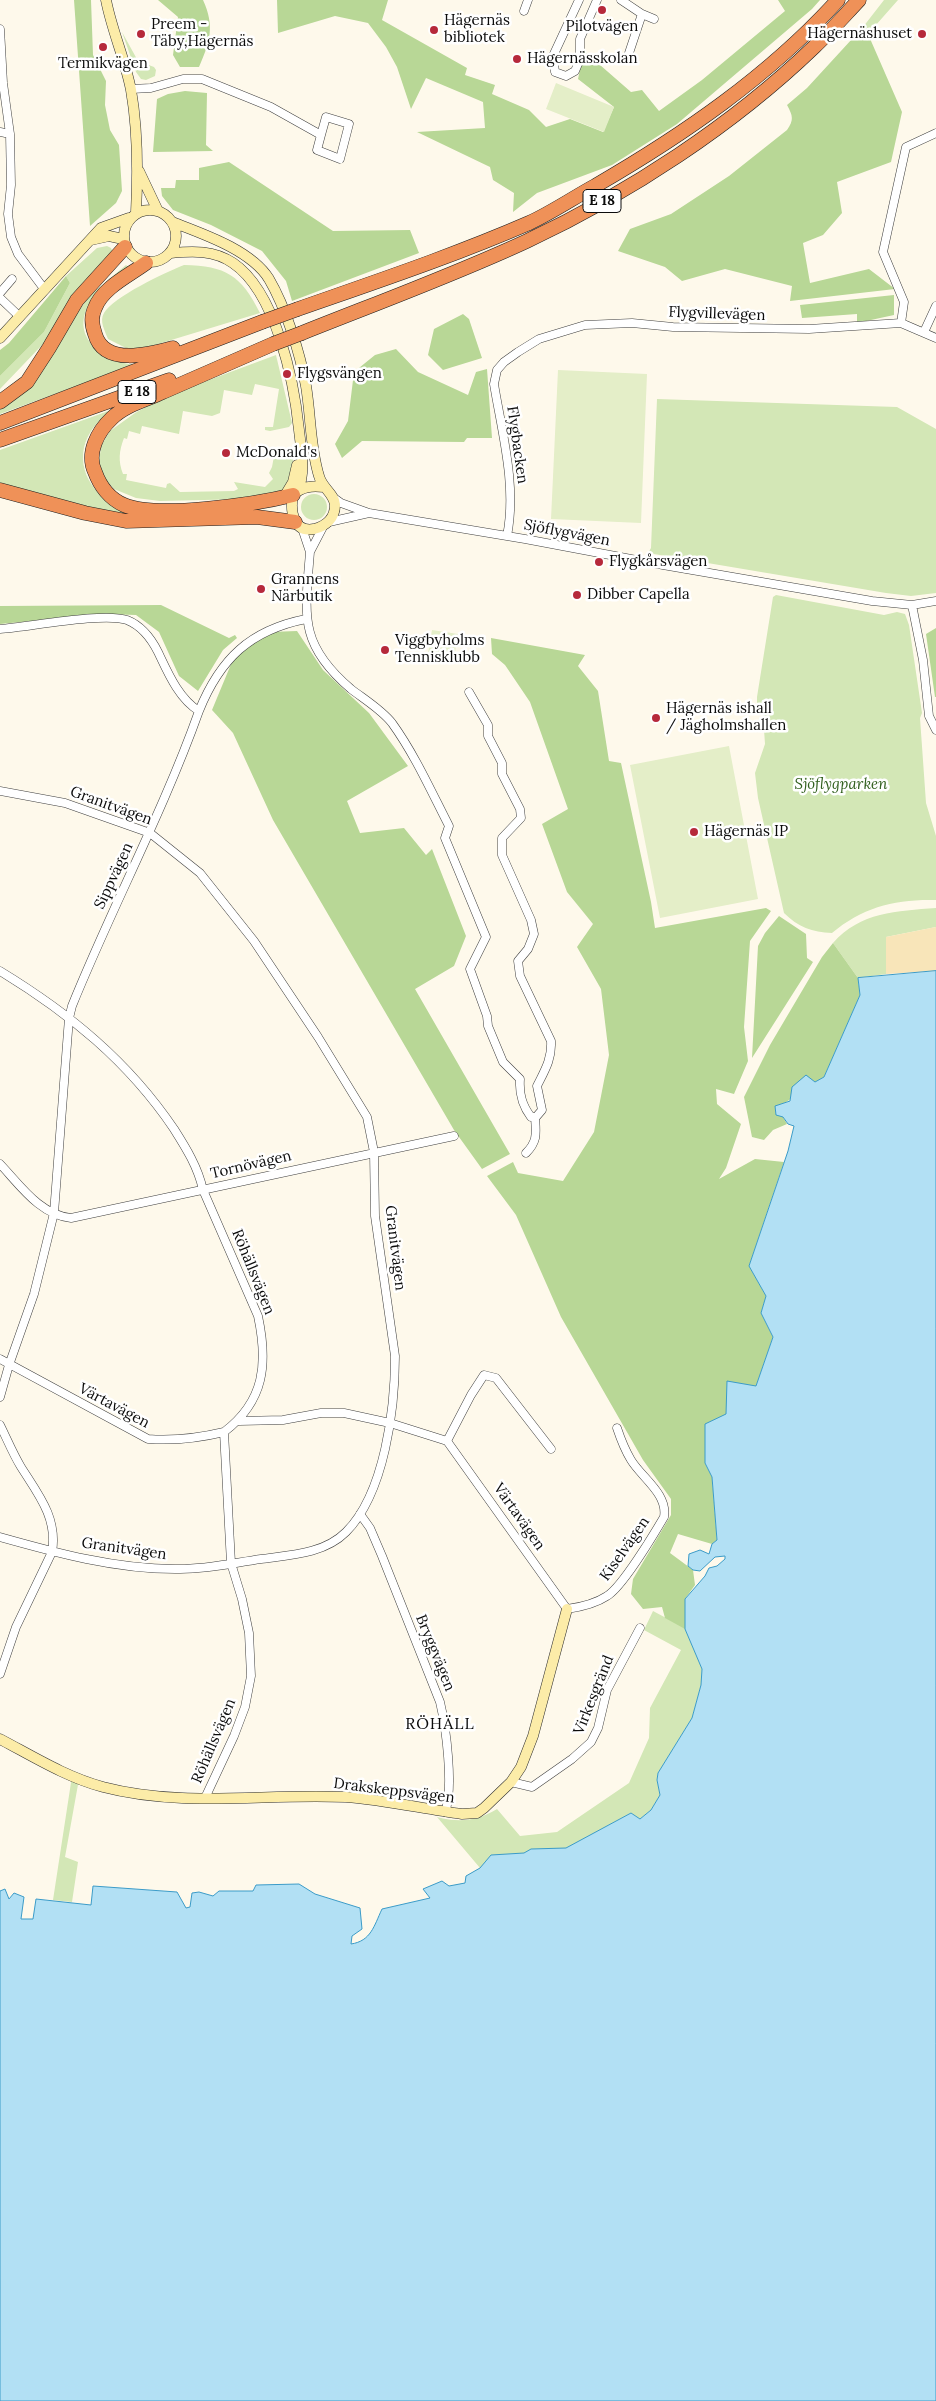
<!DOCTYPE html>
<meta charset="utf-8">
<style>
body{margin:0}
canvas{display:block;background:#fef9eb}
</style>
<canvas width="936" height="2401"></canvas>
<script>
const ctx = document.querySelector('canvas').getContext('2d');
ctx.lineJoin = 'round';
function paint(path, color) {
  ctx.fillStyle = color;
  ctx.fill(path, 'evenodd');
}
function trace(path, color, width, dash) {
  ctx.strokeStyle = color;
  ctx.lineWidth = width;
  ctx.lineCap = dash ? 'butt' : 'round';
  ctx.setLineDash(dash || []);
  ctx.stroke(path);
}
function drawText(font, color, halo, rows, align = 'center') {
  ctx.font = font + ' Lora,serif';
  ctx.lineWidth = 5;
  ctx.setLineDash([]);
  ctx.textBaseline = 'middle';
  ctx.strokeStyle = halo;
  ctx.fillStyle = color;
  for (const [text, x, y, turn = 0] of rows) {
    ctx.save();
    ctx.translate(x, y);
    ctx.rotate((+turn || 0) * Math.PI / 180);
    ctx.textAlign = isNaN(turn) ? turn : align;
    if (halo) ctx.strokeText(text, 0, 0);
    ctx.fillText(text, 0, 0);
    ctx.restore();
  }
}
const green = new Path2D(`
 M884,0H898L868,34L863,27Z
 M122,32L138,61L154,67L156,70L155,76L146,80L141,79L136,72Z
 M107,246L111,248L114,255L82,289L44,343L0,389V376L44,332L70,283L66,276L97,248Z
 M126,265L130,268C115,279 95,290 87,308C72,341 107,361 134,365L0,414V408L45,364L88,297Z
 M184,265C226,266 241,275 260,313L145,348L128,349L108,339C105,331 99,321 104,313C113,297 166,272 184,265Z
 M276,355L292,423L289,427L270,431L265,430V427H273L279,389L255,384L252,395L224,390L220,413L212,416L183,411L179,434L142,426L140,434L129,431L127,439L124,438C119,451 118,461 123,474H127L126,480L166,488L167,484L170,483L180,492L234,491L238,489L234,482L265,487L273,479L269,473L272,467L275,451H294L291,478L281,492L248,499L160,501L136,498L114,489L104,478L99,463L101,446L110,431L135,413L166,396Z
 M657,399L897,407L936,429V593L911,596L886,593L648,553L651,548Z
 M114,409C106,415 97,422 91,431C72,461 89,492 117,507L240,516L119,514L71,504L0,484V450Z
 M301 507a13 13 0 1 1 26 0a13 13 0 1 1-26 0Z
 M776,595L884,615L897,612L905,614L909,625L922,713L920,718L926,803L936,836V900C895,899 863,907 832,933C812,932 798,927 784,913L758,798L755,773L765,744L763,715L757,704V697L773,597Z
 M936,908V927L886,937V974L858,978L833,943C860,912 897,911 936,908Z
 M653,1611L685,1628L702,1669L701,1685L692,1718L658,1773L657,1780L660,1795L651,1810L640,1819L631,1813L566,1849H546L492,1883L449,1886L465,1883L466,1876L480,1868L437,1817C460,1823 477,1821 497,1809L520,1836L557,1832L629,1783L649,1738L650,1708L681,1650L644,1630Z
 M72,1776L79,1779L65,1857L78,1862L72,1902L53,1900Z`);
const forest = new Path2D(`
 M74,0H91L93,55L106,81L105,105L110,130L119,145L122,191L116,203L90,226Z
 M158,0H203C215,26 210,42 199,67H180L173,55L178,17Z
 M277,0H388L382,20L467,68L465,75L495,85L492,94L529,110L546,127L570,119L603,132L614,107L578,79L584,51L631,92L642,90L659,111L702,80L785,11L778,0H820L812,9L677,124L612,165L537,193L513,212L514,193L493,180L490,167L417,132L485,128L483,102L426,78L411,109L397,67L386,47L368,23L335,16L278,33Z
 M863,27L868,34L902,112L891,162L837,182L842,213L823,235L803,243L810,283L869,269L895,289L790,301L792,286L725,269L682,281L665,267L618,251L630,229L671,214L729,176L787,130C794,120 793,116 787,105L807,88Z
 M185,91L207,93L206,145L213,151L153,152L157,99L168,94Z
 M229,162L333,231L410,230L419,253L292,301L286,281L262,251L211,225L173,210L162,196L161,188H175L176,180H199V168Z
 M66,276L70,283L44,332L0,376V350L9,343Z
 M894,295V315L857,323V314L802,318L800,305Z
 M463,314L469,319L482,358L443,370L428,355L434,329Z
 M396,349L418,372L468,395L476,372L487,369L492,438H467L464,442L362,441L342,458L335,444L348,421L354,372L375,355Z
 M161,605L229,638L235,635L237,638L223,650L198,691L179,676L159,632L136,615L104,614L0,624V606Z
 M936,628V697H935L926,634Z
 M297,631L323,670L369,713L408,766L347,801L360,833L404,828L426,855L432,849L466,936L454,966L415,989L510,1154L482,1169L454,1130L273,820L233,733L212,710L234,657L270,632Z
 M491,638L585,655L578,666L598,691L609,761L621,763L651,902L655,928L766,908L771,911L750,941L744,1027L748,1061L734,1094L716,1089L717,1104L741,1124L726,1168L719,1179L755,1159L784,1162L749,1266L766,1296L761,1313L773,1337L756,1386L726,1414L705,1463L712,1477L717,1540L712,1544L678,1534L670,1553L693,1570L695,1585L685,1599V1629L665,1618L662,1607L643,1609L631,1594L633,1579L671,1515V1499L643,1460L561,1317L516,1215L487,1176L513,1162L518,1173L563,1181L594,1132L609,1055L601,989L577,947L593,924L567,892L542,824L568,809L530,702L505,665L492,654Z
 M779,916L806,934L807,958L813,962L752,1058L758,946L765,933Z
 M833,943L858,978L860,995L824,1077L783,1104V1117L787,1124L773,1130L764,1140L752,1137L744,1097L770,1045L822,957Z`);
const sand = new Path2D(`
 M936,927V971L886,974V937Z`);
const pitch = new Path2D(`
 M556,83L614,107L604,132L546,109Z
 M558,370L647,374L641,523L551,519Z
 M432,630L458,634L454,658L428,654Z
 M729,746L758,899L660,918L630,765Z`);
const water = new Path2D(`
 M936,971V2401H0V1891L5,1889L9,1899L14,1893L24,1897L21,1919H33L36,1899L91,1905L93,1886L177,1892L186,1908L190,1907L192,1893L199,1892L213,1896L219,1891H253L256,1885L299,1884L315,1894L360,1908L362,1929L352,1936L351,1944C371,1941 374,1926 382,1909L430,1898L423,1889L442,1881L449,1886L465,1883L466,1876L480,1868L491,1855L524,1853L531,1849L566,1848L631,1813L640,1819L651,1810L660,1795L657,1780L658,1773L692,1718L701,1685L702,1669L685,1629V1599L705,1576L709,1568L717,1566L725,1559V1556L715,1557L700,1571L693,1570L688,1566L689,1554L700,1550L709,1554L712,1544L717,1540L712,1477L705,1463V1424L726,1414L727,1381L756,1386L773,1337L761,1313L766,1296L749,1266L788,1151L794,1126L788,1124L783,1117L776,1115L775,1106L790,1101L792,1087L806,1075L815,1082L824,1077L860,995L858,978Z`);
const street = new Path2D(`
 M579,0L553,56L555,72L566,76L575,71L580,59V39L597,0
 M621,0L642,14L629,53
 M524,11L528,0
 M642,14L654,19
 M0,29L3,83L10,134L11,185L8,214L11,237L18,254L45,290
 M131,89L151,88L183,79H202L271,107L321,135L317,150L340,159L349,124L326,117L321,135
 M0,132L10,134
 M0,293L12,279
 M0,298L20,317
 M901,323L904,302L883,252L906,147L936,133
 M924,332L936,306
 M334,498L341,503L369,513L525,539L663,565L872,601L912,605L936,601
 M329,522L369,513
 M302,528L310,552L323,527
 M507,536C517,486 502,433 494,384L497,370L504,362L518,352L539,339L585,325L632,323L673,327L809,329L901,323L936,338
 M310,552C305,615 298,644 351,689C364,699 382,710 392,723C415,755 431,791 449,826L445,838L486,937L470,969L487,1016L488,1026L503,1062L520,1079C519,1094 522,1105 531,1117H536L542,1110L537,1086C545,1070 552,1059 551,1041L520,976L518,961L528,949L534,934L531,920L502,855V838L521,818L520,809L502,774V763L488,736V725L469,692
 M912,605L923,660L929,716L936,730
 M0,629C29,627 103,612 127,620C142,626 151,638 158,652C168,673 179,699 199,711C163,812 112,907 72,1006L69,1018L54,1213L34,1294L9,1365L0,1397
 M199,711C220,659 250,630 306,619
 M0,791L65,803L150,833L200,873L254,941L318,1037L367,1117L374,1152L375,1216L395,1356C395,1408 385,1493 346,1532C324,1554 290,1555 261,1559C233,1563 203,1570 175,1569C115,1569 57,1553 0,1537
 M0,971C69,1013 128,1061 174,1129C186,1148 198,1167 203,1190L258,1316C268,1363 265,1401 224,1432L231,1563L242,1599L249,1633L251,1676L245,1707L234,1736L205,1798
 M526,1153C538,1141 536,1133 535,1117
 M0,1164C20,1185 40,1215 71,1218L454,1136
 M0,1359L148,1439C175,1441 199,1438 224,1432
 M239,1421L283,1420L321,1413H344L390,1423L447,1441L567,1609C581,1607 595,1604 607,1596C622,1587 654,1534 664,1517C668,1494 642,1478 631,1460C625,1450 621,1440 617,1428
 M0,1425C7,1439 13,1454 21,1467C38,1494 58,1518 52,1552L16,1627L0,1674
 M447,1441L471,1395L484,1375L496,1378L551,1449
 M360,1514L370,1528L382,1556L440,1702C446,1727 454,1788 445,1812
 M511,1782L532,1787L572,1759L591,1742L598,1728L607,1690L640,1628`);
const secondary = new Path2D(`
 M106,0C112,31 125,59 131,90C138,130 138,173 136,213
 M139,171L158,211
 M124 236a26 26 0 1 1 52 0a26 26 0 1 1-52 0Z
 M172,222C203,234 251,250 269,279C286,308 300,353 306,386C311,416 310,447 319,476C322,488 334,493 335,505C335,518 326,526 314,529C293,533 290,511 293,495C302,486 312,486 324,487
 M91,240L109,236L123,239
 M171,253C193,251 214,250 233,263C276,292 294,381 299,430C301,449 306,472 298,490
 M0,338L101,228L129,218
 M284,497L293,482L297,465
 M0,1739C34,1757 66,1777 103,1787C183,1808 265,1793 346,1797C385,1800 424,1809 462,1814L477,1813L484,1808L511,1782L521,1767L533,1736L567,1609`);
const highway = new Path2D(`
 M146,263C130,275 102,288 95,308C91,316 92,326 95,334C104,367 151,354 173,348
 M298,309C375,282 453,256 529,223C551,213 573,198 595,186C683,135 769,76 838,0
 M302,333C377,303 454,275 527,241C629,193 733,125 814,47C830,32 844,16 859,0
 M273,344C237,360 200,376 163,392C146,400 125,405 112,418C98,431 86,453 95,472C100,486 110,499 124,505C157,519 257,504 293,495
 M0,402L27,382L49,348L77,300L125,247
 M0,423L262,322
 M0,440L169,380
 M0,490L85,513L126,521L257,517L295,522`);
const highwayBridge = new Path2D(`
 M262,322L298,309
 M273,344L302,333`);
const markers = [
 [602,10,5,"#b6293b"],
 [434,30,5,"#b6293b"],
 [141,34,5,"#b6293b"],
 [922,34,5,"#b6293b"],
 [103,47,5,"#b6293b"],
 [517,59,5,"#b6293b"],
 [287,374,5,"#b6293b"],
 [226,453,5,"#b6293b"],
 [599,562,5,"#b6293b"],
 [261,589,5,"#b6293b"],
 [577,595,5,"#b6293b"],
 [385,650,5,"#b6293b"],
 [656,718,5,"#b6293b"],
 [694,832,5,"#b6293b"]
];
const shields = [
 [602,201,38],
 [137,392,38]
];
const shieldNames = [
 ["E 18",602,201],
 ["E 18",137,392]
];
const poiNames = [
 ["Hägernäs",444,21],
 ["bibliotek",444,38],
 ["Preem -",151,25],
 ["Täby,Hägernäs",151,42],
 ["Pilotvägen",602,27,"center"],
 ["Hägernäshuset",912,34,"right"],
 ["Hägernässkolan",527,59],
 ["Termikvägen",103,64,"center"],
 ["Flygsvängen",297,374],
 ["McDonald's",236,453],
 ["Flygkårsvägen",609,562],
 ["Grannens",271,580],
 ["Närbutik",271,597],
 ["Dibber Capella",587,595],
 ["Viggbyholms",395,641],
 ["Tennisklubb",395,658],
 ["Hägernäs ishall",666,709],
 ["/ Jägholmshallen",666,726],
 ["Hägernäs IP",704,832]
];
const streetNames = [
 ["Flygvillevägen",717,314,2],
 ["Flygbacken",517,445,82],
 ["Sjöflygvägen",567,533,11],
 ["Granitvägen",111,806,20],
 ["Sippvägen",114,876,-65],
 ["Tornövägen",251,1165,-13],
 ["Granitvägen",395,1248,83],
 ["Röhällsvägen",253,1272,68],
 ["Värtavägen",114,1406,28],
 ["Värtavägen",519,1517,55],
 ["Granitvägen",124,1549,8],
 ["Kiselvägen",625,1549,-55],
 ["Bryggvägen",435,1653,68],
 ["Virkesgränd",594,1695,-68],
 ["Röhällsvägen",214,1741,-67],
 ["Drakskeppsvägen",394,1791,7]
];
const parkNames = [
 ["Sjöflygparken",841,785]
];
const neighbourhoodNames = [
 ["RÖHÄLL",440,1724]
];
paint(green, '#d3e7b6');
paint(forest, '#b8d796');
paint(sand, '#f8e5b9');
paint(pitch, '#e4eec8');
paint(water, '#b2e0f4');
trace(water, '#3b9bc8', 1);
trace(street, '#3f3f3f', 9);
trace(secondary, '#2e2e2e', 11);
trace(highway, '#1d1d1d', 15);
trace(street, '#fff', 8);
trace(secondary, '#fceca8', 10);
trace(highway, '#ef9158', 14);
trace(highwayBridge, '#1d1d1d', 15, []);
trace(highwayBridge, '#ef9158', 14);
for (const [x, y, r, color] of markers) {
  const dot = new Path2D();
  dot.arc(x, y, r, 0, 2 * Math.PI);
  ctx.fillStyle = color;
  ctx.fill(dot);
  trace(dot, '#fff', 2);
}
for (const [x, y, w] of shields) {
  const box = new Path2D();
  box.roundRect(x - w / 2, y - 11.5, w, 23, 4);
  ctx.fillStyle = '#fff';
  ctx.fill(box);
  trace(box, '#0c0c0c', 1);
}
drawText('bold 14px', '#0c0c0c', null, shieldNames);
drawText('15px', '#0c0c0c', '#fff', poiNames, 'left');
drawText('15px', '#0c0c0c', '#fff', streetNames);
drawText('italic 15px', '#32601f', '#fff', parkNames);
ctx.letterSpacing = '1px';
drawText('16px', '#0c0c0c', '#fff', neighbourhoodNames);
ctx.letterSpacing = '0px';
</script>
